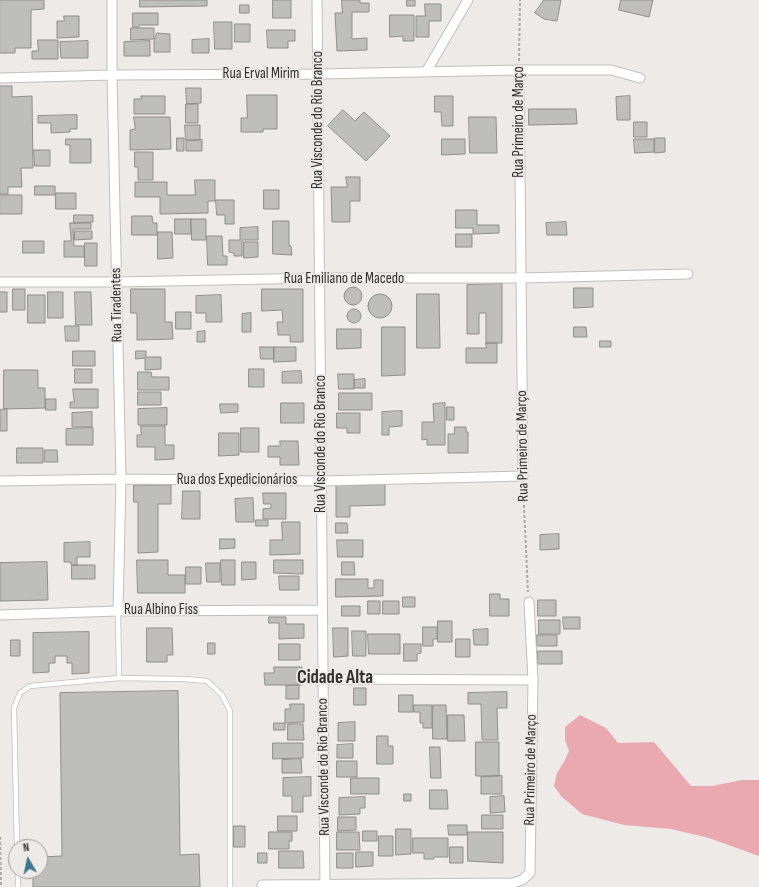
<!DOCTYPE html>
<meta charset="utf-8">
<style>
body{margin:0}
#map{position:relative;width:759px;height:887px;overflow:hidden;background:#edeae7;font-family:"Sofia Sans Condensed",sans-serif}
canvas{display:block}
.north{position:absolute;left:8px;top:839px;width:40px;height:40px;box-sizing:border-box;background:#edeae7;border:1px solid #a19f9d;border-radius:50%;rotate:351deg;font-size:11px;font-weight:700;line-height:16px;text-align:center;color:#302f2e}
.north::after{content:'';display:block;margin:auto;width:14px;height:18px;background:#39758d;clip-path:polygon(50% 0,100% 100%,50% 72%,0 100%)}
</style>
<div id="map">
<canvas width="759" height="887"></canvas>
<div class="north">N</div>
</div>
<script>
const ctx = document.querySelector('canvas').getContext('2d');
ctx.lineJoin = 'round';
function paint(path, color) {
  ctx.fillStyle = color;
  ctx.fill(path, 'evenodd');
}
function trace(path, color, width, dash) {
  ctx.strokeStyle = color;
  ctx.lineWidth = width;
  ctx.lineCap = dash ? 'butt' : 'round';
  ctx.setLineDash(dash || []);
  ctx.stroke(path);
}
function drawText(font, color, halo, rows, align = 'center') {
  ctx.font = font + ' "Sofia Sans Condensed",sans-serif';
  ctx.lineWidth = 3.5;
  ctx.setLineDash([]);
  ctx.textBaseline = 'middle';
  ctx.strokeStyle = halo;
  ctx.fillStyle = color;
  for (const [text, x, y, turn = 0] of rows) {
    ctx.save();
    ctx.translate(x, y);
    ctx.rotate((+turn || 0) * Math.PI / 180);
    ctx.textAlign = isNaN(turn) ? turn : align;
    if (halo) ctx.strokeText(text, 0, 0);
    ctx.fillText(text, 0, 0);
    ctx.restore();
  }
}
const forest = new Path2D(`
 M580,715L606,728L618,743L654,742L691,786H712L742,780H759V856L709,838L671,829L624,825L582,814L561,796L554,786L557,773L564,762L569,751L565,740V727Z`);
const building = new Path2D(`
 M0,0H44V9L31,10V48H15V53H0Z
 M140,0H207V6L140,7Z
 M273,0H291V18H273Z
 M342,0H360V3H369V12H352V39L367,38V50L337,51L335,13H342Z
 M407,0H415V6H407Z
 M544,0H561L557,21L544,19L535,13Z
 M621,0H653L649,17L619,10Z
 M425,4H441V21H429V37H416V16H425Z
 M240,5H249V13H240Z
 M133,13H158V25H139V27H133Z
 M390,15H414V41H403V36L390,37Z
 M64,16H79V37L57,38V21H64Z
 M214,22H232V49H215Z
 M235,24H250V42H235Z
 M131,28H154V39L131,40Z
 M267,30H295V41H288V48H268Z
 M157,33L170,34V52H154V41Z
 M209,39V53H192V40Z
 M38,40H58V59H32V51H38Z
 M88,41V58H61L60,42Z
 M150,41V56H124V42Z
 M0,86H12V97L32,96L33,168H21L22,187H8V194H0Z
 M186,88H201V103L187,104Z
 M247,95H277V129H263V132H241V118H247Z
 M141,96H165V114H134V99H141Z
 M435,96H453V126H442L441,112H435Z
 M630,96V120H617L616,97Z
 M186,104H198V123H186Z
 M529,109H576L577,124L529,125Z
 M343,110L355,121L364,112L390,136L366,161L328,126Z
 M77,115V129H70V132L51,133V123H38V116Z
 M134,117H170L171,149L130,150V130L135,129Z
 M469,117H496L497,153H470Z
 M634,122H647V137H634Z
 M185,125H200V140H186Z
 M177,138H184V151H177Z
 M655,138H665V152L655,153Z
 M66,139H91V163H70V145H66Z
 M442,139H465V154L442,155Z
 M634,139H654V152L635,153Z
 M202,140V151H186V141Z
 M34,150H50V166H35Z
 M135,152H153V180H138V167H135Z
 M346,177H360V201H350V222H332L331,187H347Z
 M195,180H215V201H208V213L160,214V197H135V182H167V195H195Z
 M35,186H55V195H35Z
 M264,190H279V209H264Z
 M56,193H76V209H56Z
 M0,195H22V214H0Z
 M216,200H234V224H225V215H217Z
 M456,210H477V225H499V233L473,234V228H456Z
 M74,215H93V222L74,223Z
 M132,216H152L153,223H157V235H132Z
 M175,219H191V234H175Z
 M191,219H206V240H192Z
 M273,221H289V246H291L292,255L273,254Z
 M566,222L567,235H547L546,223Z
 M70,223H91V229H73L74,246H84V257H64V241H71Z
 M258,227V240H242V256H234V253L229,252V240H240V228Z
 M75,231H92V239L75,240Z
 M158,232H172L173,258L158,259Z
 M456,234H472V247H456Z
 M207,236H222L223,256H227V265H208Z
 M23,241H44V253H23Z
 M244,242H258V257L244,258Z
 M85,243H97V266H85Z
 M502,284V343H486V313H479V334H467V285Z
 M344 296a9 9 0 1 1 18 0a9 9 0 1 1-18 0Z
 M574,288H593V307L574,308Z
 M13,289H25V310H13Z
 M131,289H165V322H172L173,339L137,340V313H131Z
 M262,289H303V342H290V335H278L277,322H283L282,310L262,311Z
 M0,292H7V312H0Z
 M48,292H63V318H48Z
 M75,292H91L92,325H76Z
 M368 306a12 12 0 1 1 24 0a12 12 0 1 1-24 0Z
 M417,294H439L440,348H417Z
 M28,295H45V323H28Z
 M221,295L222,322H206V313H196V296Z
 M347 316a7 7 0 1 1 14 0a7 7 0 1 1-14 0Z
 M176,312H191V329H176Z
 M251,313V332H242V314Z
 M65,326H79V341H66Z
 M382,327H405V375L382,376Z
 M574,327H586L587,337H574Z
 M337,329H361V348L337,349Z
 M205,331V342H197V332Z
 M600,341H611V347H600Z
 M486,343H497V363H466V348H486Z
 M260,347H274V359H261Z
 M274,347H296V361L274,362Z
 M73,351H95V366H73Z
 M136,351H146V357H161V369L145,370V358L136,359Z
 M75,369H92V383H75Z
 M249,369H264V387H249Z
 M4,370H38V388H45V408L4,409Z
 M301,371L302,383H282V372Z
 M138,372H151L152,377H169V390H138Z
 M338,374H354V389H339Z
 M365,379V388H354V380Z
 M73,389H98V408H70V402H74Z
 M138,392H161V405H138Z
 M339,393H372V410H339Z
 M46,399H56V410H46Z
 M281,403H304V423H281Z
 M445,403V445H427V439L422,440V422H434L433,404Z
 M220,404H238V412L221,413Z
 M447,407H454V420H447Z
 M167,408V425H138V409Z
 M7,409V431H0V410Z
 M402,411V426L389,427V435H382V412Z
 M92,412V427H72V413Z
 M337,413H360V433H347V428H337Z
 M141,426H165V445H174V459L155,460V447H137V435H141Z
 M455,427H466V432H468V453H448V434H454Z
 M93,428V445H66V429Z
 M241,428H259V452H241Z
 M219,433H239V455L219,456Z
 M280,441H298L299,465H280V457H268V446H280Z
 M17,448H43V463H17Z
 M45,450H57L58,462H45Z
 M134,485H171V504H158V552L138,553V502H134Z
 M385,485V505L350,506V517H336V486Z
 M183,491H200V519H182Z
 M263,493H286V519H263V509L271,508V504H264Z
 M253,498L254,522H236L235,499Z
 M256,520H268V526H256Z
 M282,522H300V554L270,555V540H282Z
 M336,523H347L348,533H336Z
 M559,534V549L540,550V535Z
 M220,539H235V548L220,549Z
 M337,540H363V557H338Z
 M90,542V557H77V565H71V562H64V543Z
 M137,560H168V575H185V593H138Z
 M221,560H235V585H222Z
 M274,560H303V574L274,573Z
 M47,562L48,600L0,601V563Z
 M242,562H256V579L242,580Z
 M342,562H354L355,575H342Z
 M206,563H220V582H207Z
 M72,565H95V579H72Z
 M186,567H201V584H186Z
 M279,576H299V590H280Z
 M336,579H368V588H374V580H383V596L336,597Z
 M490,594H500V599H509V616H490Z
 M403,597H415V607H403Z
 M538,600H556V616H538Z
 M368,601H380V614H368Z
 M383,601H399V614H383Z
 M342,606H360V616H342Z
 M269,617H286V624H304V638L279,639V623H269Z
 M563,617H580V629H564Z
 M539,620H560V634H539Z
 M438,621H452V642H438Z
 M423,627H437V639H433V646H423Z
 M147,628H172L173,655H167V662H147Z
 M333,628H348V656L334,657Z
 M488,629V645H474L473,630Z
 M352,631H366V656H353Z
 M89,632V673L72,674V663H67V656H55V663H49V672L33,673V633Z
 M368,634H400V654H369Z
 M537,635H557V646H537Z
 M456,639H470V657H456Z
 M11,640H20V656H11Z
 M208,643H215V654H208Z
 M279,644H300V660H279Z
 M404,644H421V653L417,654V661H404Z
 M538,651H562V664H538Z
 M274,667H302V685H265L264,673H274Z
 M299,685V699H286V686Z
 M354,688H366V705H354Z
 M178,691L180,855L199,854L200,887H33V871H40V857L62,856L60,693Z
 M507,692V708H497L498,740H482L481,704H468V693Z
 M399,695H413V712H399Z
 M290,704H304V722L285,723V709H290Z
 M414,705H432V728H423V723H420V712H414Z
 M433,705H446L447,739H433Z
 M448,715H464L465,741H448Z
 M355,722V741H338V723Z
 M274,723H285V730H274Z
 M288,724H303L304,740H288Z
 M377,736H388V746H393V764H377Z
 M476,742H499V776H476Z
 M273,743H303V758L273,759Z
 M353,744V758H337V745Z
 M430,747H440L441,778H431Z
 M301,759L302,773H282V760Z
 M337,761H357V777H337Z
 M502,776V794H481V777Z
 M311,777V796H303V812H292V796H283V778Z
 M351,778H379V794H351Z
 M430,790H447L448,809H430Z
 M404,794H411V801H404Z
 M504,796L505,812L490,813V797Z
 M365,797V808H360V814L339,815V798Z
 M482,815H503V829H482Z
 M278,816H297V831H278Z
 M338,817H356V830L338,831Z
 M448,825H467V835H449Z
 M234,826H245V847H234Z
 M396,829H411V854L396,855Z
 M363,831H377V841H363Z
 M269,832H292V841H289V849H269Z
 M337,832H359L360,850H337Z
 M468,832H503V863L468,861Z
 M379,836H393V856H379Z
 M413,838H448V857H434V859H424V853H413Z
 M450,847H463V863H450Z
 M279,851H303L304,868H279Z
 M356,852H373V866L356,867Z
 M258,853H267V863H258Z
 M337,853H353V868H337Z`);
const path = new Path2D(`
 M519,61L520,0
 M523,485L528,592
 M0,837L1,887`);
const lane = new Path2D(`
 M118,611L119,678
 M17,847L14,708L20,693L30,686L119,678L185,679L207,681L222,695L230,711V887
 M18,871V887`);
const street = new Path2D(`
 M112,0V75L121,479L118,611
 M317,0L325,887
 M426,72L468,0
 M0,78L112,75L318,74L519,70H611L640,78
 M0,282H117L320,278H520L688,274
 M0,481L121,479L321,481L523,476L519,70
 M0,615L118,611L322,610
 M323,679L533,680
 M262,885L513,883L522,880L530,873L533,680L529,602`);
const streetNames = [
 ["Rua Erval Mirim",261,74],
 ["Rua Visconde do Rio Branco",318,120,-90],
 ["Rua Primeiro de Março",519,122,-90],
 ["Rua Emiliano de Macedo",344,279],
 ["Rua Tiradentes",117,305,-91],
 ["Rua Visconde do Rio Branco",321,444,-90],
 ["Rua Primeiro de Março",523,446,-91],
 ["Rua dos Expedicionários",237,480],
 ["Rua Albino Fiss",161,610],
 ["Rua Visconde do Rio Branco",324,767,-91],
 ["Rua Primeiro de Março",531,770,-89]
];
const districtNames = [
 ["Cidade Alta",335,678]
];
paint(forest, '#eaa9b0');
paint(building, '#bebebb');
trace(building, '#8f8e8b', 1);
trace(lane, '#c1bfbc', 6);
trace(street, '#c1bfbc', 11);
trace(path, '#aaa8a5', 2, [3, 2]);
trace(lane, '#fff', 4.5);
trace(street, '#fff', 9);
drawText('15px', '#302f2e', '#edeae7', streetNames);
drawText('bold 19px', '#302f2e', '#edeae7', districtNames);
</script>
